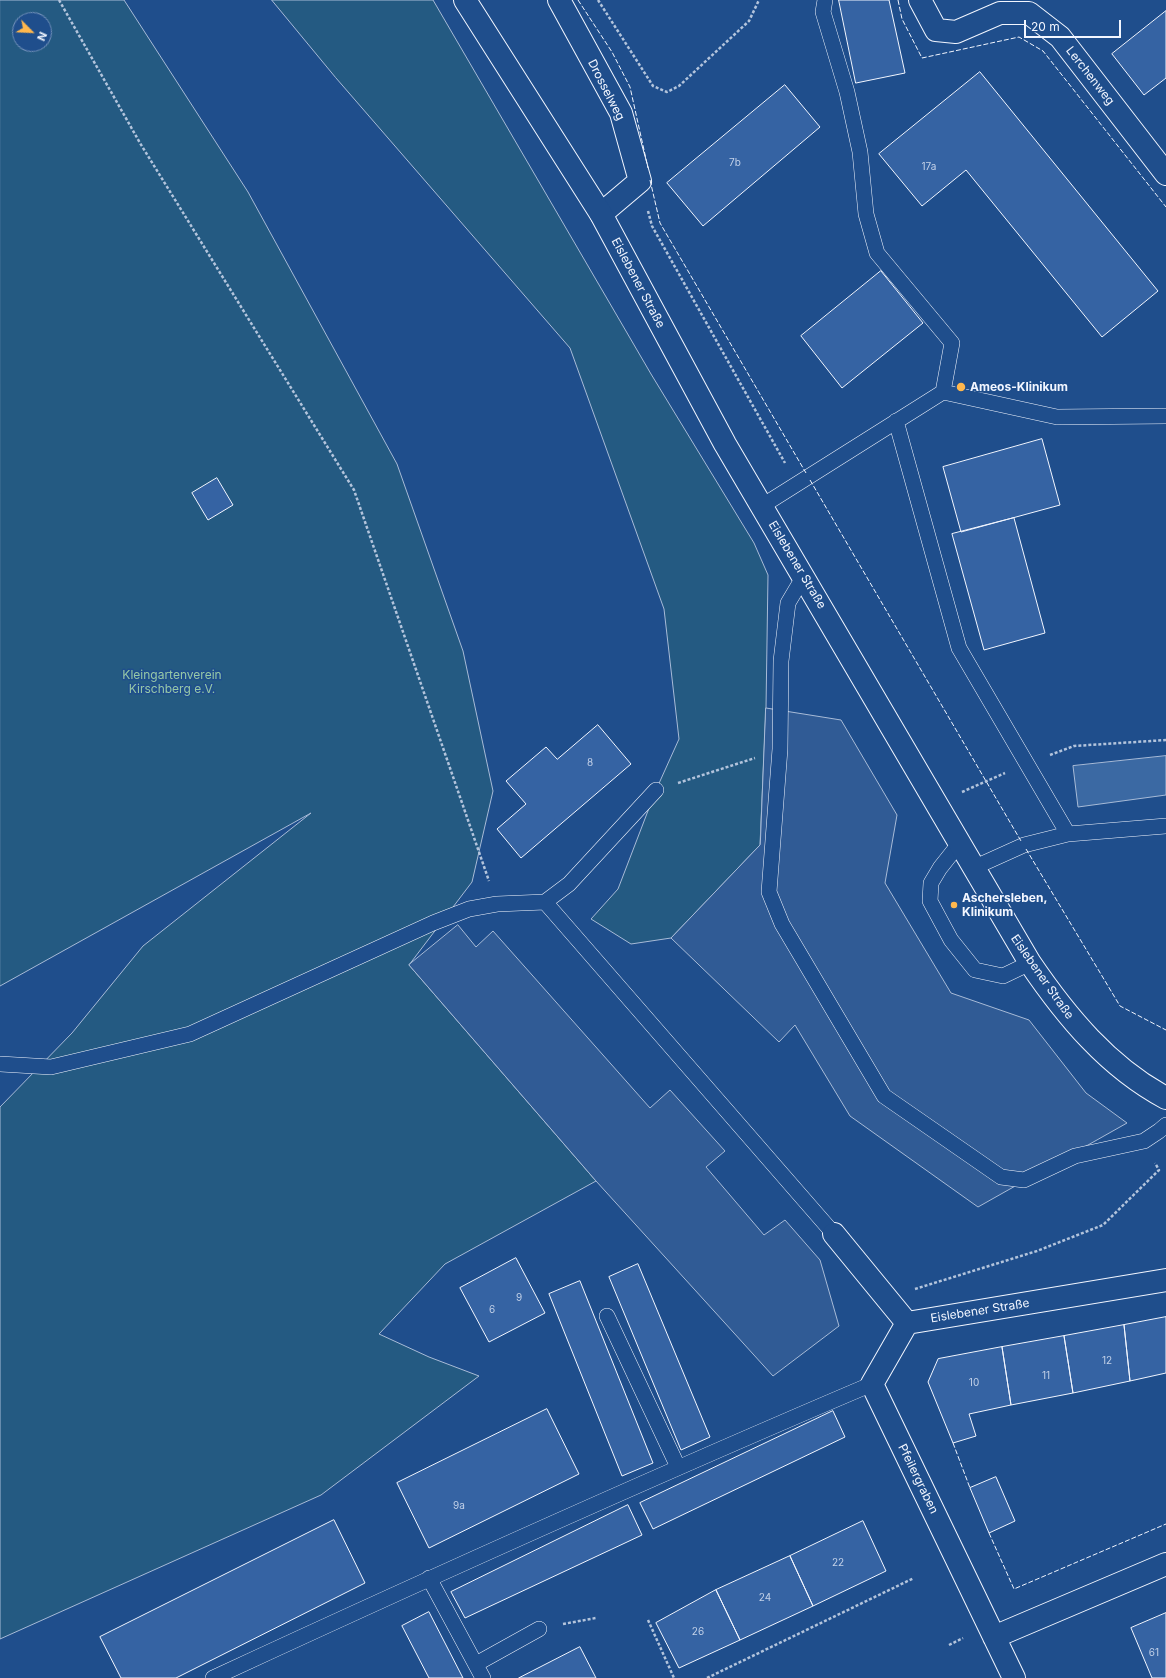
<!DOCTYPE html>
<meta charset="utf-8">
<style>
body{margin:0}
#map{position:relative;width:1166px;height:1678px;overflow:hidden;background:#1f4e8c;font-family:Inter,sans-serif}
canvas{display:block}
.north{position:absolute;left:12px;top:12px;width:40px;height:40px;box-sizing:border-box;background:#1f4e8c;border:1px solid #7391ba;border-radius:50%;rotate:114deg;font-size:11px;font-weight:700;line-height:16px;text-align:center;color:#f2f6ff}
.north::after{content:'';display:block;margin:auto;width:14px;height:18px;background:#ffb74d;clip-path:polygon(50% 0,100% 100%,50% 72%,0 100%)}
.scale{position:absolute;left:1024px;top:20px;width:97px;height:18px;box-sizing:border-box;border:2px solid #f2f6ff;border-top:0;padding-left:5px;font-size:12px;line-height:14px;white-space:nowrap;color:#f2f6ff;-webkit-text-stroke:3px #1f4e8c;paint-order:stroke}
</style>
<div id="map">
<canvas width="1166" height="1678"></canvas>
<div class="north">N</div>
<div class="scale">20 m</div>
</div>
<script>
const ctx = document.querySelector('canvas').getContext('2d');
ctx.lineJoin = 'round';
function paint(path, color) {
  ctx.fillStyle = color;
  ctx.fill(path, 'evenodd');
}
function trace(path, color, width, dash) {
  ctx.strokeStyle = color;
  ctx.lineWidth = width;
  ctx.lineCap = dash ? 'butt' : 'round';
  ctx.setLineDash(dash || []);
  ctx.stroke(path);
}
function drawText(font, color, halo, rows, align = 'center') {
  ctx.font = font + ' Inter,sans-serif';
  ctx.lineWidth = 3;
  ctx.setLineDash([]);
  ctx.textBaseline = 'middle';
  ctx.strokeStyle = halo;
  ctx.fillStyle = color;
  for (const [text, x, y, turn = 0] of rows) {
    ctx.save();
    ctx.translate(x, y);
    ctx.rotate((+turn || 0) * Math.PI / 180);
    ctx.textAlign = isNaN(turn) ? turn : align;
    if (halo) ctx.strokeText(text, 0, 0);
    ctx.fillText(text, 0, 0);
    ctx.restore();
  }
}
const green = new Path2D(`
 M0,0H124L248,192L397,464L463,651L493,791L472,882L409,965L596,1181L445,1264L379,1334L429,1357L479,1376L321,1495L0,1639V1107L72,1033L143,946L311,813L0,986ZM20,20H44V44H20Z
 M272,0H433L651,374L754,543L768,575L766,708L760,845L671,938L631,944L591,919L618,889L656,790L679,739L664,609L570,348L336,78Z`);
const parking = new Path2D(`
 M766,708L841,720L897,815L885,883L951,993L1029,1020L1086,1093L1127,1123L978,1207L850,1116L795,1025L779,1042L671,938L760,845Z
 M458,925L476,947L493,931L650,1108L670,1090L725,1151L706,1167L764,1235L785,1220L820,1260L839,1326L773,1376L596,1181L409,965Z`);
const water = new Path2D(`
 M1166,756V795L1078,807L1073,766Z`);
const building = new Path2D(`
 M839,0H889L905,73L856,83Z
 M1166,11V78L1144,95L1112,54Z
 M980,72L1158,291L1102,337L966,170L922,206L879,154Z
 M785,85L820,127L703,226L667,183Z
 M881,271L923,323L842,388L801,336Z
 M1042,439L1060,505L961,532L943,467Z
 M217,478L233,505L208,520L192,493Z
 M1014,518L1045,633L984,650L952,534Z
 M598,725L631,764L521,858L497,829L526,804L506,781L546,747L557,759Z
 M516,1258L545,1313L489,1342L460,1288Z
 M638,1264L710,1437L681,1450L609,1277Z
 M580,1281L653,1463L622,1476L549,1294Z
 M1166,1317V1373L1130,1381L1124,1325Z
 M1124,1325L1130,1381L1073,1393L1064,1336Z
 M1064,1336L1073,1393L1011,1405L1002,1347Z
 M1002,1347L1011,1405L969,1414L976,1436L953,1443L928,1382L938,1359Z
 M547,1409L579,1474L429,1548L397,1483Z
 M833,1411L845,1437L653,1529L640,1503Z
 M996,1477L1015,1521L989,1533L970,1488Z
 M628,1505L642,1535L465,1618L451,1592Z
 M334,1520L365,1583L176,1678H121L100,1637Z
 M863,1521L886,1571L813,1606L790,1556Z
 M790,1556L813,1606L740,1640L716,1590Z
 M716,1590L740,1640L679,1668L656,1623Z
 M429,1612L463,1678H429L402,1626Z
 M1166,1613V1678H1152L1131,1628Z
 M580,1647L596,1678H519Z`);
const path = new Path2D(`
 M59,0L140,143L354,490L489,881
 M598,0L653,86L667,92L679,86L749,21L759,0
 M648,211L652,226L785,463
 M1050,755L1074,746L1166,740
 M678,783L755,758
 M962,792L1005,773
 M915,1289L1037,1251L1103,1225L1159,1170L1155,1163
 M648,1620L674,1678
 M563,1624L596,1618
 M949,1645L963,1638
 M707,1678L914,1578`);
const lane = new Path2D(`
 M825,0L823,12L847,92L860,152L866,214L877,253L952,343L943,392
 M896,421L959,648L1068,834
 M762,506L943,392L1057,417L1166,416
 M804,576L788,603L781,661L780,749L769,892L782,924L884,1096L1001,1177L1024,1180L1075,1156L1144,1141L1159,1131L1166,1125
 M656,790L569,884L545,902L834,1234
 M959,844L940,868L931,883L930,901L951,940L975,970L1003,976L1030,963
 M973,868L1024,845L1068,834L1166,826
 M0,1064L51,1067L190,1034L433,923L469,909L497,904L545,902
 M607,1316L678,1467
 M429,1578L483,1678
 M476,1664L539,1629
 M213,1678C431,1577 651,1478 872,1384`);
const street = new Path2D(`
 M559,0L621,113L640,181L601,214
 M920,0L936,30L956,32L1000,13H1029L1060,37L1166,174
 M834,1234L907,1323
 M907,1323L872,1384L1014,1678
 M907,1323L1166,1280
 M994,1637L1166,1564`);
const primary = new Path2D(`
 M465,0L601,214L725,444L1030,963C1066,1016 1108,1067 1166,1098`);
const fence = new Path2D(`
 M578,0L612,52L630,87L648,168
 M898,0L902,19L922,58L1019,37L1043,51L1166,207
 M650,180L660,223L806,473
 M810,480L1021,841
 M1026,849L1120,1006L1166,1030
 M953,1443L970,1488
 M989,1533L1014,1589L1166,1524`);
const markers = [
 [961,387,5,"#ffb74d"],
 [954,905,4,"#ffb74d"]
];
const numberNames = [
 ["7b",735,163],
 ["17a",929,167],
 ["8",590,763],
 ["9",519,1298],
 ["6",492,1310],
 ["12",1107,1361],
 ["11",1046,1376],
 ["10",974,1383],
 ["9a",459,1506],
 ["22",838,1563],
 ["24",765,1598],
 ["26",698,1632],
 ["61",1154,1653]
];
const streetNames = [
 ["Lerchenweg",1090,76,52],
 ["Drosselweg",606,90,63],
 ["Eislebener Straße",638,283,62],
 ["Eislebener Straße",797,565,59],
 ["Eislebener Straße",1042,977,55],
 ["Eislebener Straße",980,1311,-9],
 ["Pfeilergraben",918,1479,64]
];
const poiNames = [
 ["Ameos-Klinikum",970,387],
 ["Aschersleben,",962,898],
 ["Klinikum",962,912]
];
const parkNames = [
 ["Kleingartenverein",172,675],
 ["Kirschberg e.V.",172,689]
];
paint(green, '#245a82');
trace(green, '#a8bbd7', 1);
paint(parking, '#305b95');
trace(parking, '#a8bbd7', 1);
paint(water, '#3b69a3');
trace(water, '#a8bbd7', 1);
paint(building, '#3563a3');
trace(building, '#f2f6ff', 1);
trace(lane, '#f2f6ff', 16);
trace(street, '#f2f6ff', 24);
trace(primary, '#f2f6ff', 24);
trace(path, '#b3c4dc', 2.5, [3, 2]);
trace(lane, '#1f4e8c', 15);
trace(street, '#1f4e8c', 22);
trace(primary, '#1f4e8c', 22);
trace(fence, '#f2f6ff', 1, [5, 2]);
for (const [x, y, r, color] of markers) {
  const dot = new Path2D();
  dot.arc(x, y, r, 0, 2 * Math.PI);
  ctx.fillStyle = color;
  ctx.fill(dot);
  trace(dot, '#1f4e8c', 1.5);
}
drawText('10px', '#c3d1e8', null, numberNames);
drawText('12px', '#f2f6ff', '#1f4e8c', streetNames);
drawText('bold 12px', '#f2f6ff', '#1f4e8c', poiNames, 'left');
drawText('12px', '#97c8a6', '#1f4e8c', parkNames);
</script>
